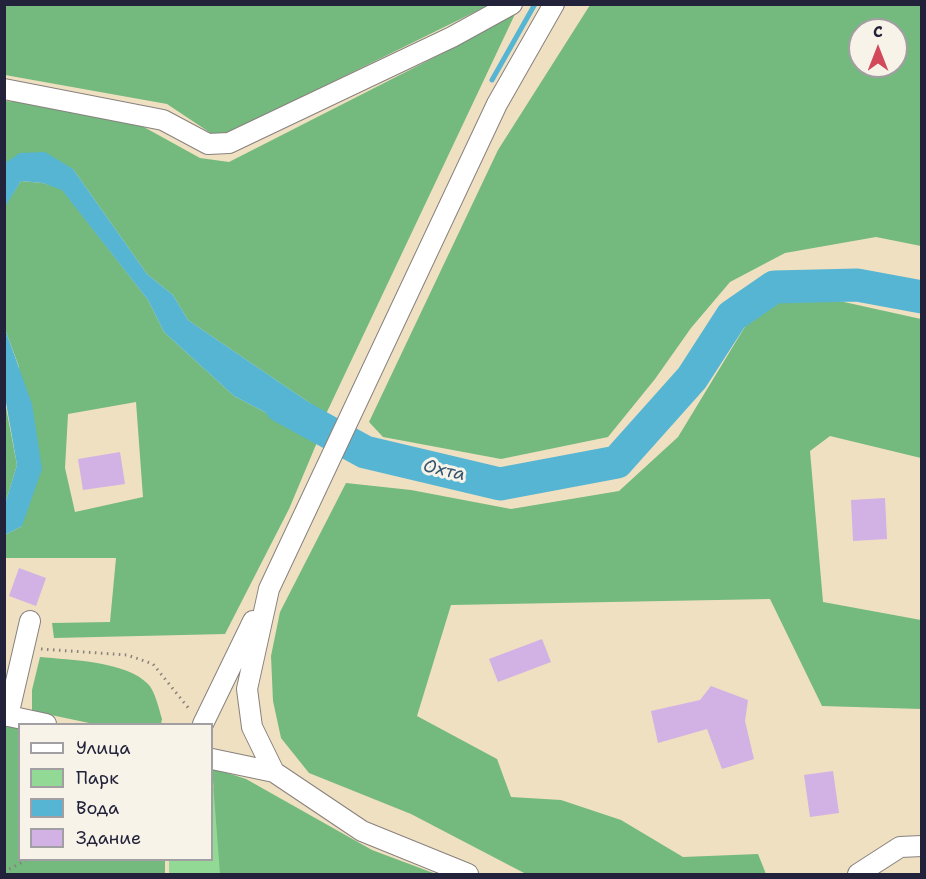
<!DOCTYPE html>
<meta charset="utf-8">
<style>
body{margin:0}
#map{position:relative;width:926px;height:879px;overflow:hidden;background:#efe0c1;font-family:"Shantell Sans",sans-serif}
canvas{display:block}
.frame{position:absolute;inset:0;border:6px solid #22223b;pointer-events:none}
.legend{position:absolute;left:18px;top:723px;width:195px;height:138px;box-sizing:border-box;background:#f7f3e8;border:2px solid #a29fa3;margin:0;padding:8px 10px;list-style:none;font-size:18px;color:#22223b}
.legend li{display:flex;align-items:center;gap:12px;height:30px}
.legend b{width:30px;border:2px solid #a29fa3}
.north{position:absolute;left:848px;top:18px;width:60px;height:60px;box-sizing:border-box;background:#f7f3e8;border:2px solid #a29fa3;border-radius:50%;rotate:0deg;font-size:16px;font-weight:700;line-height:24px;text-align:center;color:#22223b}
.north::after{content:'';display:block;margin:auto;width:21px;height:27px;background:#d1495b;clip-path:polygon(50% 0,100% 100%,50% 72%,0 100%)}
</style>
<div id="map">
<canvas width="926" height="879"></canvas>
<div class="frame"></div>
<ul class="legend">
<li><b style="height:8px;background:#fff"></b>Улица</li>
<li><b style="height:16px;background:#91d994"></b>Парк</li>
<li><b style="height:16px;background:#55b5d3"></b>Вода</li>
<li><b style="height:16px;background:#d2b1e4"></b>Здание</li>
</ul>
<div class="north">С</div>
</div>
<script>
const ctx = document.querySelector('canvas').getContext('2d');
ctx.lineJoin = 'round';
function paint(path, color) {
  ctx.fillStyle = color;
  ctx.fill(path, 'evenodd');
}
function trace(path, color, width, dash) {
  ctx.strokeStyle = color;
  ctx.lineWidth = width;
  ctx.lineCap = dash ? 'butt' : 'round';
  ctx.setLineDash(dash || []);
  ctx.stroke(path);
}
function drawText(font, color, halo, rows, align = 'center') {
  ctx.font = font + ' "Shantell Sans",sans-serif';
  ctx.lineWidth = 6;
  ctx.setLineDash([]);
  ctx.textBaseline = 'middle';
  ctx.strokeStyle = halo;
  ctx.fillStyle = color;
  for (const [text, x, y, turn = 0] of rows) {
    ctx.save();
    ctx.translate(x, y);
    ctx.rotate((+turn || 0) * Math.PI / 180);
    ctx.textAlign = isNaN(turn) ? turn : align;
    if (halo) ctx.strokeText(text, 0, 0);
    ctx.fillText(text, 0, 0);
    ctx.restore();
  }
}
const green = new Path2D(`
 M212,786L335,874H169V860H212Z`);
const forest = new Path2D(`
 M4,5H489L231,132L212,134L167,104L5,75Z
 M590,5H921V246L876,237L785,253L730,282L691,328L655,379L608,437L501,459L383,437L369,422L498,150ZM860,30H896V66H860Z
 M516,12L326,414L188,320L173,295L147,274L73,169L5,163V101L95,107L142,126L200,158L229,162L445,52Z
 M21,181L43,183L62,189L148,300L164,332L234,396L318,440L289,509L225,634L54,638L52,623L110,622L116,558H5V535L22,526L19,367L5,329L4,207ZM136,402L143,497L75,512L65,468L68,414Z
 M778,301L844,302L921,319V458L830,436L810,451L823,602L921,620V709L822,706L770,599L451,605L417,716L497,759L511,797L561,800L621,820L683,857L758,854L766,874H526L411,814L309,773L281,738L273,701L271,656L280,612L346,483L411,490L511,509L619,491L678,437L746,325Z
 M4,397L17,465L5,504H4Z
 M40,657C70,660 126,661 148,684C155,691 159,709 162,719L161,724H94L32,711V690Z
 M5,722L19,726L20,860H165V874H5Z
 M212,768L246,779L372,850L436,874H220Z`);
const water = new Path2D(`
 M45,152L73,169L147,274L173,295L188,320L326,414L318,440L234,396L164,332L148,300L62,190L43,183L21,181L5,207V163L20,153Z
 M5,329L32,404L42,469L22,526L5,535V504L17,465L5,397Z`);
const stream = new Path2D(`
 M492,80L535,4`);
const river = new Path2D(`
 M281,406L365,452L500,484L617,462L692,378L732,316L774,287L857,285L922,297`);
const building = new Path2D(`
 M120,452L125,484L83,490L78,459Z
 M885,498L887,539L853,541L851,500Z
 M19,568L46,578L36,606L9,596Z
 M542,639L551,662L498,682L489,659Z
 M711,686L748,700L745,721L754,759L722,769L707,729L658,743L651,711L700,700Z
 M833,771L839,813L810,817L804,775Z`);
const path = new Path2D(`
 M41,649L127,655L153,664L190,710
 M4,872L26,860`);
const minor = new Path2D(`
 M4,89L163,120L208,144L229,143L452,37L512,4
 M4,715L46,724
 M8,716L30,621
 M203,724L253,621
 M212,759L274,772
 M468,874L362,831L274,772L252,727L247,689L269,589L497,104L554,4
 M858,874L900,847L922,846`);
const waterNames = [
 ["Охта",444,471,13]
];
paint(green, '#91d994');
paint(forest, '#74b97e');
paint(water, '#55b5d3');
trace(stream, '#55b5d3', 5);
trace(river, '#55b5d3', 33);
paint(building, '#d2b1e4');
trace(minor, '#88817e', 22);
trace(path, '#88817e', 3, [1.5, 4.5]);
trace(minor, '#fff', 20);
drawText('italic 18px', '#345570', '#f7f3e8', waterNames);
</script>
